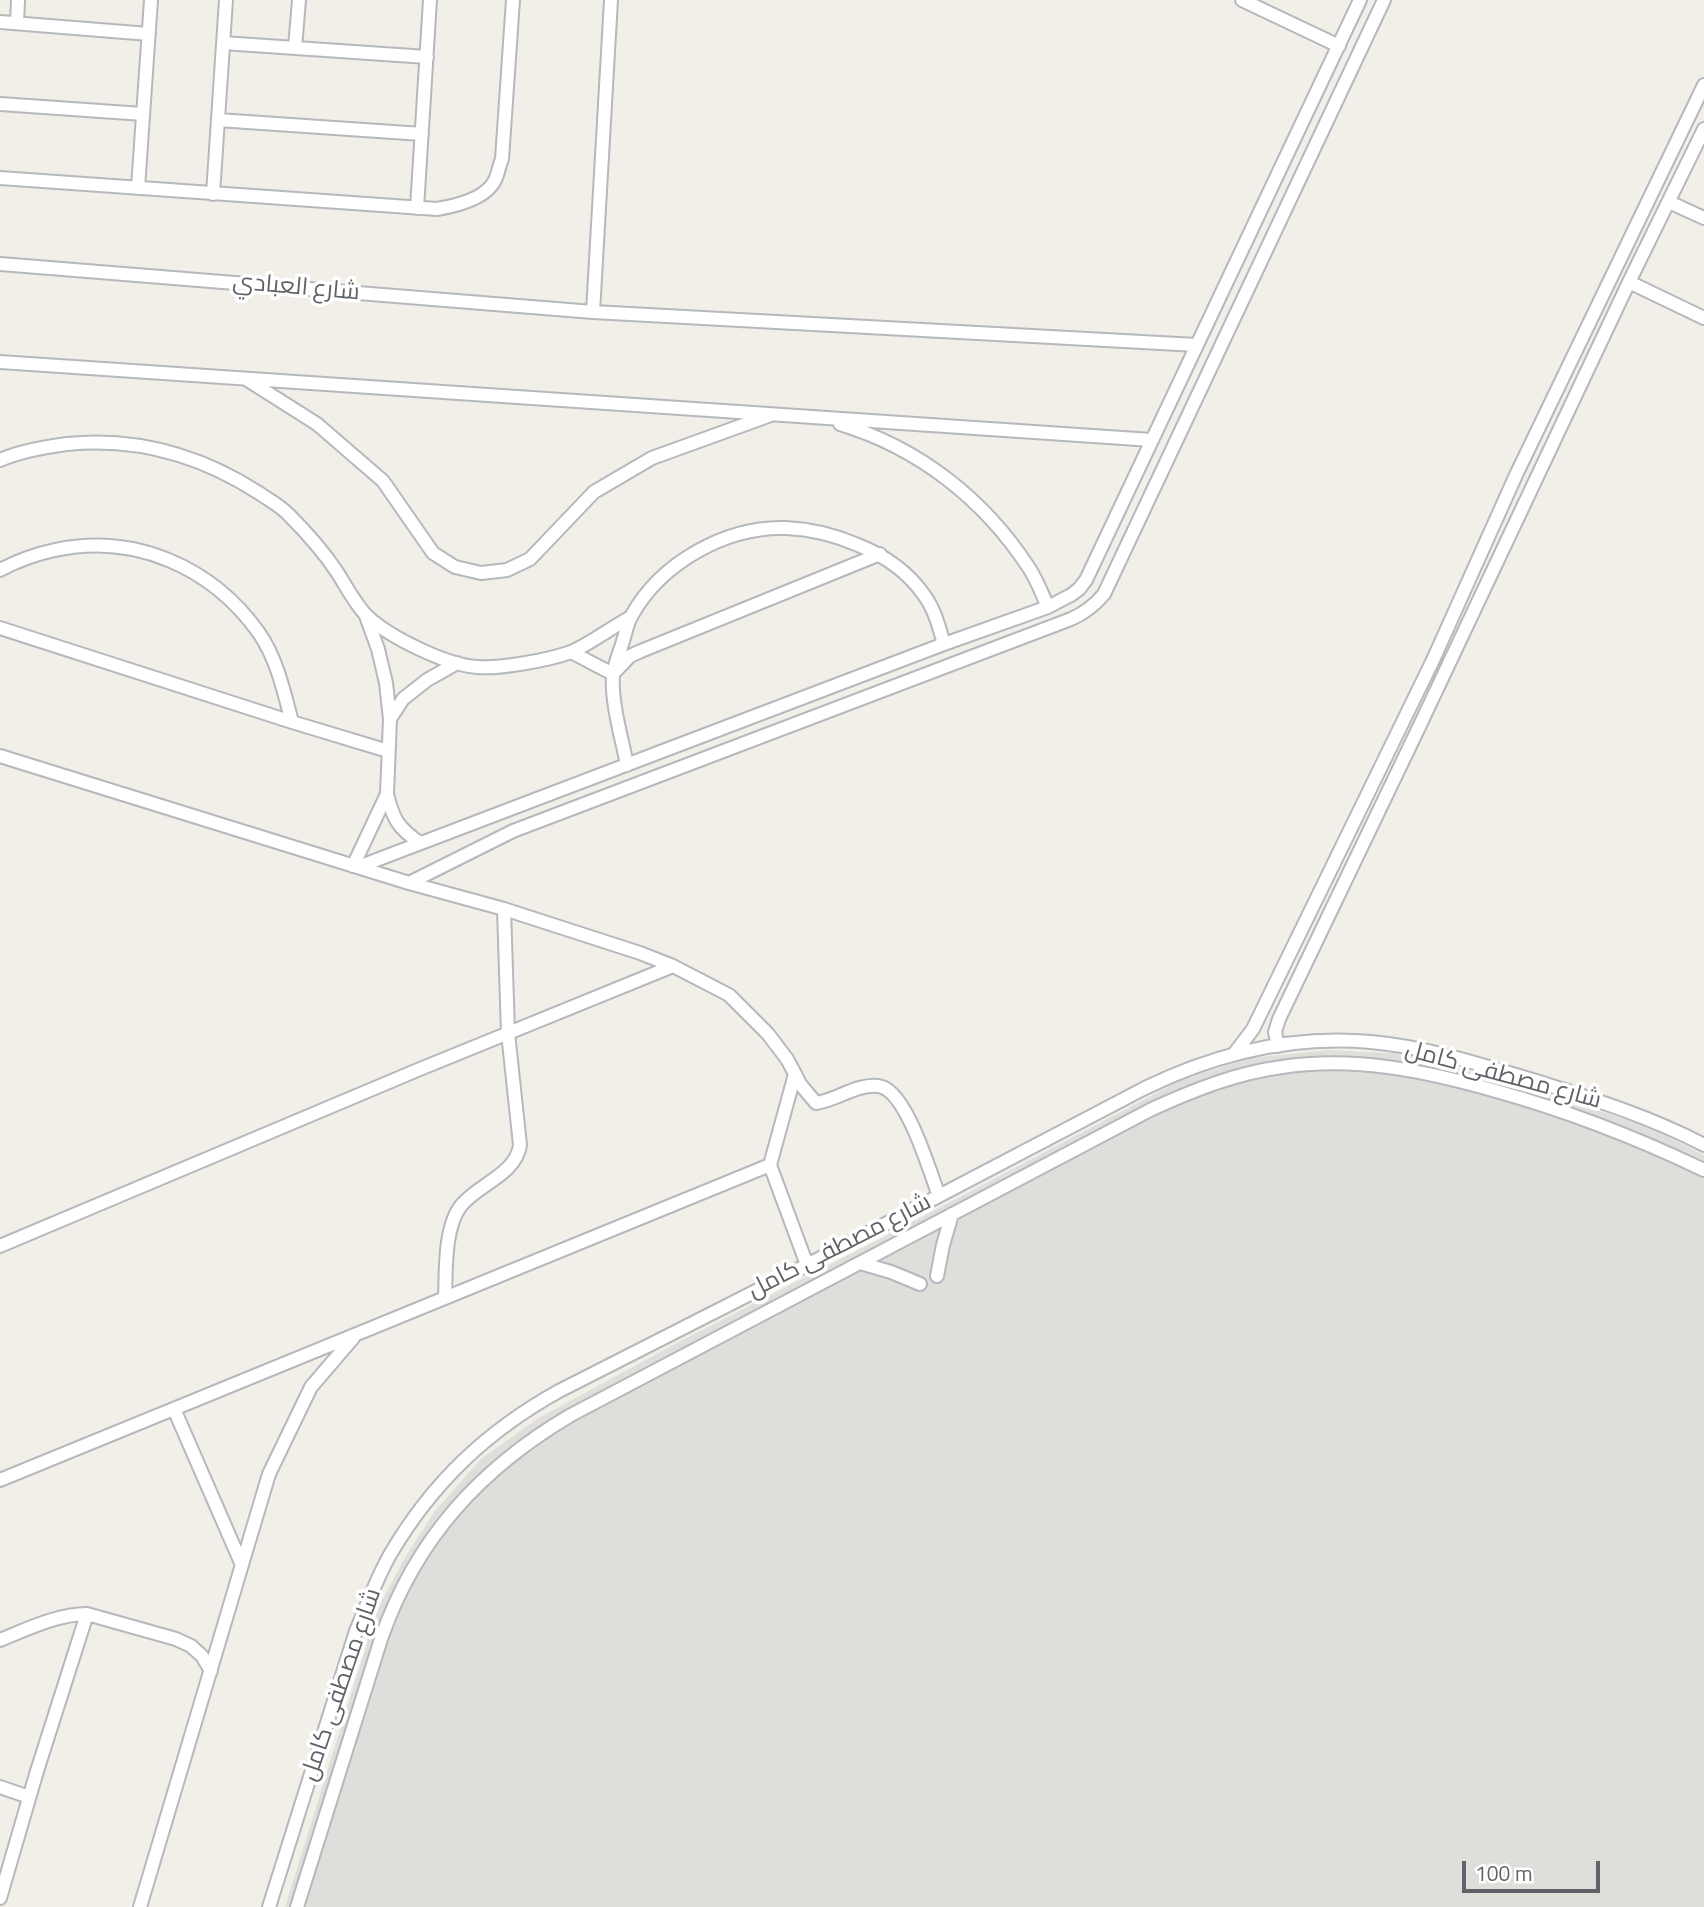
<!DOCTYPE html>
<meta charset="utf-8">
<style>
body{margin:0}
#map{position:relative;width:1704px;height:1907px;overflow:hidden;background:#f1efe8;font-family:"Titillium Web",sans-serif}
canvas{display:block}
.scale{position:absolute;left:1462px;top:1861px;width:138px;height:32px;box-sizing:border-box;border:4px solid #5f6368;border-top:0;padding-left:9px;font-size:21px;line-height:24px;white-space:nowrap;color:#5f6368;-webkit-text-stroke:5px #fff;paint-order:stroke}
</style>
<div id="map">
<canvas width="1704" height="1907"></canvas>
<div class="scale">100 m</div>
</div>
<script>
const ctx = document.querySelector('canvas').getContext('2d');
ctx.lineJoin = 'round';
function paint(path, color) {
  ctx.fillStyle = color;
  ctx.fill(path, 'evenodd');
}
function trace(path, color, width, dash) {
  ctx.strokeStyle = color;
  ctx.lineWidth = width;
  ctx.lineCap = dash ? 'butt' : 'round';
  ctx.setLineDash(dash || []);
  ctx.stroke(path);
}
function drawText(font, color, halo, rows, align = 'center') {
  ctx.font = font + ' "Titillium Web",Cairo,sans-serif';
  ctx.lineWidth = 7;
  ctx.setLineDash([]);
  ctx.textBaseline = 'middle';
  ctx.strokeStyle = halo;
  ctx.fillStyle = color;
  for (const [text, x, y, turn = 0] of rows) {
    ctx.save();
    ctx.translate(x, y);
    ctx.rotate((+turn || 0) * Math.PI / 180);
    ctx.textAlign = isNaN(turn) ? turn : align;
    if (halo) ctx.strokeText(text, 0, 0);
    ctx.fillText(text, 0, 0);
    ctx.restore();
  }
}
const industrial = new Path2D(`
 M1329,1050L1404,1054L1523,1086L1651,1128L1704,1155V1907H285L378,1608L406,1556L435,1511L481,1459L537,1419L673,1345L901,1228L1183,1079L1251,1058Z`);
const minor = new Path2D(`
 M1242,0L1339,46
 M0,22L149,34
 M17,23L18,0
 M223,43L427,57
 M295,48L299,0
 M0,104L143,114
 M218,120L422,134
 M0,178L437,209C455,206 486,199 495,180C498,174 499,166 502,159L513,0
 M138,188L151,0
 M213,194L226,0
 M1669,202L1704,218
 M417,208L430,0
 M0,264L593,312L1197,345
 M1629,282L1704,318
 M593,312L611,0
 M0,362L1152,440
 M246,379L317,424L383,481L433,553L455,567L481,573L507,570L530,559L594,492L652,458L768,416
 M840,424C919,448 984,499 1029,568C1037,580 1042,594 1048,607
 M0,460C21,451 44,447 67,444C136,437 200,455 259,493C269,500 281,506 289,515C307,533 323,551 337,572C346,586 355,604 367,616C389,637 446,665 477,667C500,669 549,660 571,652C590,644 612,627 631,617
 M0,570C17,561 36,554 55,550C135,533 212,567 259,633C277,659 284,692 292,722
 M0,628L292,722L388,751
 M571,652L613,674L630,656L641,651L880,554
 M390,719L403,699L427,680L457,663
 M0,756L409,883L504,909L640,953L673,966L729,995L768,1034L787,1059L795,1074L770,1165L807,1265
 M627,765C622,739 611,702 613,676C614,664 620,652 623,641C626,632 627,623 632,615C661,563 726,526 786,528C811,529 835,535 858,545C883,555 908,572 924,595C935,610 939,627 944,644
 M387,794C393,819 398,828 420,843
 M353,866L387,794L390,719L386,683L378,649L366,616
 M358,867L944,644L1048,607L1071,595L1079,589L1086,580L1360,0
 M409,883L513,831L1071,619C1085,613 1094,606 1104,594L1384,0
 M1278,1046L1275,1032L1279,1019L1420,725L1629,282L1704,129
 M1234,1054L1253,1029L1433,660L1516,475L1704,85
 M795,1074L800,1084L816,1103C837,1100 856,1084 878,1086C906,1088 930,1173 939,1196
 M0,1246L420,1069L673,966
 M860,1263L891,1272L920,1284
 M937,1276L943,1245L952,1214
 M445,1298C446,1272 444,1229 460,1207C476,1185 516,1175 520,1145L508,1033L504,909
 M174,1409L242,1565
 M0,1480L770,1165
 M0,1640C27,1629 58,1614 87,1614L176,1639L191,1646L202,1656L211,1671
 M0,1787L29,1797
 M0,1898L37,1771L87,1614
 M140,1907L269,1474L311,1387L353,1338
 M269,1907L356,1631C367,1605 377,1577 391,1553C433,1482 487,1431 559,1391L807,1265L1145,1088C1215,1054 1292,1035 1371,1042C1427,1047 1482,1065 1536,1081C1593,1099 1651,1117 1704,1145
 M297,1907L381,1639C416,1538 481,1468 571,1415L1152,1109C1194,1090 1236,1073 1282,1067C1355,1056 1426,1071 1496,1091C1568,1111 1637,1138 1704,1170`);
const streetNames = [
 ["شارع العبادي",296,288,5],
 ["شارع مصطفى كامل",1503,1076,15],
 ["شارع مصطفى كامل",840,1247,-27],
 ["شارع مصطفى كامل",342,1685,-71]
];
paint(industrial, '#e0deda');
trace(minor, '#b5b8bc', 16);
trace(minor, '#fff', 12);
drawText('24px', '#5f6368', '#fff', streetNames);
</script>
